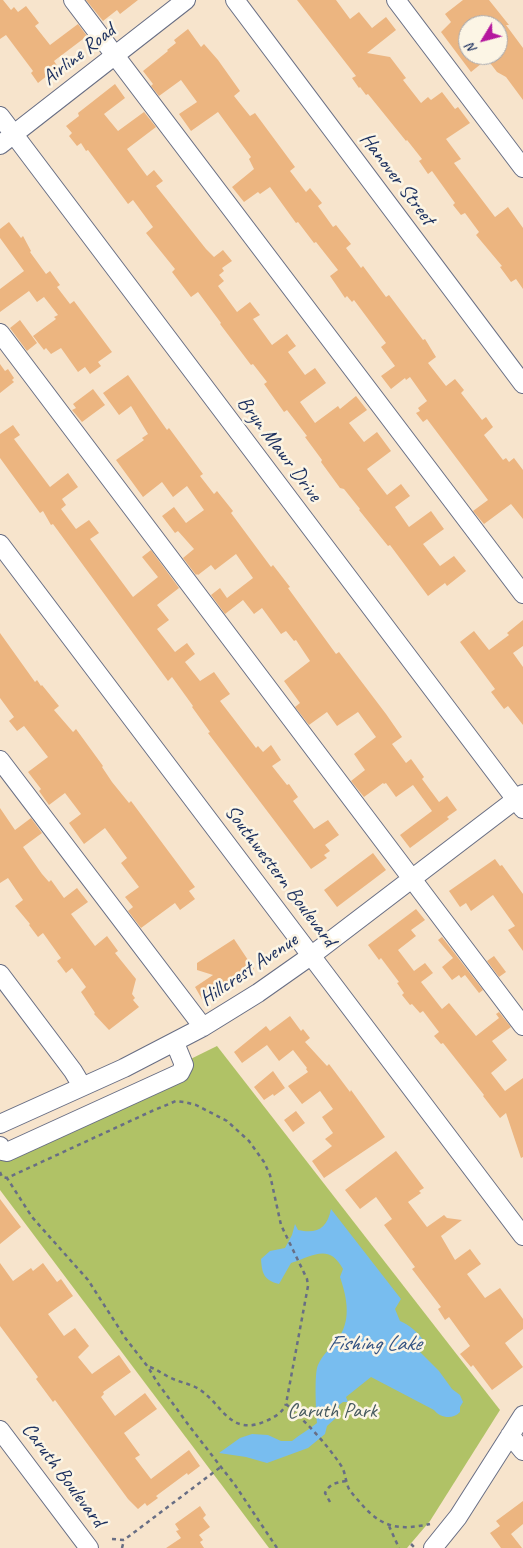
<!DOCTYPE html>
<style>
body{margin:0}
#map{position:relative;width:523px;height:1548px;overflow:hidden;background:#f7e4cc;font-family:Caveat,sans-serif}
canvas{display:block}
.north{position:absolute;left:458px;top:15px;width:50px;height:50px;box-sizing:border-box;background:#fcf5e5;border:1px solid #a2a6af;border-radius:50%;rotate:233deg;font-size:14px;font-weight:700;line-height:20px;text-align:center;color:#1b2f5e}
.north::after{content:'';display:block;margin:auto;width:18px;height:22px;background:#b5179e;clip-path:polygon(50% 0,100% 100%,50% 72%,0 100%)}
</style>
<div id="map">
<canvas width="523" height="1548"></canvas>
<div class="north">N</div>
</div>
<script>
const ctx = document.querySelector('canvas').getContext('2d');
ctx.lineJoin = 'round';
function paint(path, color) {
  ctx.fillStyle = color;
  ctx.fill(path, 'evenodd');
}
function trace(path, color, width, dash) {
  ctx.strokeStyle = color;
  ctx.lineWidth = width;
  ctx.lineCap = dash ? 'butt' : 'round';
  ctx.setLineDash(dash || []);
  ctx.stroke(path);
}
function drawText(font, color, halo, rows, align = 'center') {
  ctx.font = font + ' Caveat,sans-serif';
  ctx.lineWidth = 5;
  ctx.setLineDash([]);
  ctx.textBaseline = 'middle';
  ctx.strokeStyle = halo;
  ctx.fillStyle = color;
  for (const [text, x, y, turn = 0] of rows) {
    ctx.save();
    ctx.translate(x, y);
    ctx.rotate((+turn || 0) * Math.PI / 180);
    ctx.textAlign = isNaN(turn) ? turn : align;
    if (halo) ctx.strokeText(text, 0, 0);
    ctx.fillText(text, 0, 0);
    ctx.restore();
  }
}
const green = new Path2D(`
 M217,1046L500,1410L430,1521L407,1548H269L0,1190V1153Z`);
const water = new Path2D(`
 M331,1209L401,1299L395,1309L400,1321C410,1325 418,1333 424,1341L420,1352L439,1371L452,1389L460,1395L463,1402L460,1407V1412C453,1420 440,1418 434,1410L371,1377L346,1397L348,1402H343L339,1405L338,1416L327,1426L325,1434L308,1448L267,1463L246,1457L219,1453L240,1438L252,1434L268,1435L281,1441H292C300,1434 309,1430 317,1423C316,1411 314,1373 318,1365C322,1355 331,1348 337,1340C352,1321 347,1298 340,1277L343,1269C329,1243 313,1256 291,1263L279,1284C264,1280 262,1274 261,1259L270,1251L285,1248L292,1235L295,1224L298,1230C317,1234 327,1229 331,1209Z`);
const building = new Path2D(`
 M0,0H3L11,10L14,7L18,12L26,6L39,23L35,26L50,45L78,24L87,36L54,61L58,67L38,83L31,73L33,71L6,35L0,39Z
 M86,0H138L120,14L117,10L103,21Z
 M297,0H336L350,19L359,12L372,28L386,17L396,30L367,53L390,57L406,78L403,80L421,103L428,97L431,100L442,92L455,109L458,107L470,123L446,139L461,159L454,163L495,217L508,207L523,228V289L516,279L511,282L500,267L502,266L476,235L479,232L465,213L461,215L453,205L455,203L432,171L428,174L419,161L422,159L407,140L406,141L368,94L366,95L360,87L359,88L352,78L356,76Z
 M463,0H489L509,25H506L523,48V100L506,77L497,72L487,59L471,72L441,32L451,22L445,14ZM468,25H498V55H468Z
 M188,29L201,47L204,44L218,60L240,91L234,96L250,116L255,113L295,167L290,171L306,192L310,188L322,203L318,206L333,227L336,225L351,244L346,248L361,268L363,266L386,297L389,295L423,340L425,339L436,357L428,363L446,386L455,379L464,390L461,393L482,420L486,417L493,427L484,435L503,460L506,458L509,462L514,458L523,470V519L511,504L484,524L473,511L488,500L427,419L423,422L416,413L420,411L418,408L427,401L410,377L406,380L405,378L391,389L381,376L395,366L381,347L386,343L354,300L352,302L347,296L345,298L339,289L330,276L338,270L316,242L314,243L298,222L296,223L270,187L260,194L258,192L244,202L232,187L254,169L249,159L251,157L218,112L191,131L179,114L197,102L181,80L159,96L151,86L153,84L143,71L168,51L167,50L176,43L174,40Z
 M115,84L125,98L104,114L118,131L144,112L156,127L127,149L147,176L154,170L163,181L156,186L206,249L214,257L223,250L232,261L222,268L224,271L219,275L224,281L218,286L237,312L250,302L260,315L253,319L272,345L287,334L296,346L288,352L305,375L315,368L326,383L300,402L315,423L338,406L340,409L356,396L367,410L349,423L364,442L377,432L391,451L367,469L387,495L401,484L410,496L395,507L409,527L431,511L444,529L423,544L440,566L454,556L466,571L447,586L445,583L428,596L390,545L388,546L359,510L360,509L344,489L340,488L321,462L322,460L305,437L307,436L287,410L284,412L264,384L267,382L253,364L251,365L220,324L221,323L198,292L191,297L172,272L175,269L146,233L153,227L133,200L128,204L88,150L86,151L81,143L77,146L69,136L72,133L66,126L79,116L78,113Z
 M9,222L21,238L23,236L31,251L30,252L46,274L50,271L60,285L57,287L70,304L74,301L112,352L98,362L101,366L90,374L85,367L78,372L61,348L51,354L46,348L44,350L33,336L56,319L54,317L58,315L44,297L37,302L29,291L0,312V289L24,271L0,238V229Z
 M20,320L37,343L27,351L10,328Z
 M0,364L5,371L8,369L14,378L12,380L14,382L0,393Z
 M128,375L167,430L169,428L203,474L200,476L214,494L217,491L233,511L231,513L271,567L273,565L290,587L288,588L336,654L339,652L386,714L402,737L392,744L406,763L411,759L424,777L422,779L439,802L447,796L457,810L447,817L449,819L410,848L400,835L432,811L413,785L396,797L386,783L384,784L383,783L364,797L351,781L365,770L354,754L376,737L358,712L337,726L327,712L309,725L295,707L300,703L284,681L310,661L296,640L294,641L286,631L281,634L262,608L254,614L243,600L225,614L211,595L220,588L227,598L253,578L236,554L215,570L211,565L198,575L197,574L196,575L183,558L194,549L178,531L175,533L162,516L174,507L186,523L204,510L187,486L173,497L162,482L143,497L116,460L144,440L142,438L148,434L131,406L119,415L103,393Z
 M93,389L105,405L82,422L72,410L76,408L73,404Z
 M13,425L20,435L14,439L50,487L68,473L78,487L62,499L66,505L61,509L76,529L89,520L99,533L90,539L133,597L158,577L142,557L151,550L179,588L157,605L169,620L157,629L175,652L187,643L195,654L185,662L200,681L214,672L230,694L220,701L256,748L258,746L263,752L271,745L281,760L272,766L287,785L289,784L298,797L293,801L314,829L328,820L339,835L325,845L330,851L324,855L327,858L311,869L208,733L210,732L192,707L193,706L172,677L168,681L53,524L51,525L43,511L40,513L0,458V434Z
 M523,620V646L513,653L523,667V725L508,706L504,709L491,692L495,689L460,642L474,631L489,650L509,635L507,633Z
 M0,633L35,682L37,680L41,686L42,685L59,706L54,710L73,732L76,729L103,766L102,767L112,782L129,803L131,801L195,887L189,891L195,899L180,910L175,903L141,928L128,911L133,907L125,897L139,887L121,863L127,858L105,828L84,844L69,823L81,814L65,793L49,805L39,791L41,789L28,772L48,757L24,726L17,731L9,721L14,717L0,698Z
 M0,808L15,830L31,818L42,833L23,847L42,874L49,882L51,880L64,898L77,888L88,902L71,914L95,946L107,936L118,951L115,953L136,979L132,994L135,998L133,1000L139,1007L109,1030L94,1014L95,1013L81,992L86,987L72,968L66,973L57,961L61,958L43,933L38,937L29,925L30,924L15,906L23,900L8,878L0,883Z
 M373,853L386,870L337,907L324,890Z
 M495,859L500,866L502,865L523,894V951L508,930L515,926L493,895L471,911L466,903L460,907L449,891Z
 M416,909L425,920L411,930L416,936L398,950L414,971L425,963L433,973L421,982L442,1009L449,1003L476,1036L499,1018L496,1014L499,1012L511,1027L492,1041L507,1060L491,1073L505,1091L523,1078V1157L521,1158L506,1113L500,1118L483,1096L484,1095L447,1048L443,1043L441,1044L434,1036L439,1032L423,1011L420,1013L412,1004L410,1005L402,995L404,993L397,983L399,982L381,958L379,960L368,945Z
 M442,937L483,990L479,993L465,975L461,978L459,975L452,980L442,967L453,958L438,940Z
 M234,939L254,969L203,1001L195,987L213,975L197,970V963Z
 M494,956L506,972L499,977L487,961Z
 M290,1016L301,1031L303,1029L310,1038L305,1042L327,1066L329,1064L350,1092L351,1090L385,1137L324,1178L312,1161L332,1146L325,1139L333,1133L322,1117L333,1109L320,1091L302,1104L288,1086L308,1072L306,1069L307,1068L293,1050L279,1061L267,1045L242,1063L234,1052L266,1026L270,1031Z
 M273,1071L285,1088L274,1096L273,1094L264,1100L254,1087Z
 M296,1111L305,1123L293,1132L284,1120Z
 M396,1151L424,1188L419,1191L421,1193L408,1202L427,1227L444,1215L447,1218L462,1220L441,1236L455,1260L470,1249L481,1264L467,1274L485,1298L500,1288L523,1319V1329L505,1343L523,1367L492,1390L473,1365L471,1367L460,1354L470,1346L449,1317L445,1320L438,1309L441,1307L412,1269L415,1267L384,1225L392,1219L376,1197L360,1209L345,1190Z
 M0,1199L21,1227L0,1244Z
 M0,1263L13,1281L31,1268L33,1271L43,1263L57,1282L61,1279L73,1296L48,1314L64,1336L75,1328L89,1346L78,1357L92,1374L119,1355L131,1372L103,1392L104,1394L101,1397L115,1416L145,1393L157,1409L124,1433L140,1455L135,1458L151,1479L189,1450L200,1466L188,1475L187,1473L156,1496L158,1498L147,1506L145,1503L138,1509L128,1499L55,1400L53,1402L36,1379L38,1377L0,1326Z
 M523,1501V1524L511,1534L522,1548H501L490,1533L500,1526L496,1521Z
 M200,1506L206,1515L203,1518L210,1527L199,1535L203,1540L200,1542L204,1548H166L181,1538L176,1531L179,1530L175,1524Z`);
const path = new Path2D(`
 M0,1172L2,1177L7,1178
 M150,1367C156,1369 161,1373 167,1376C177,1382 189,1383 199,1389C223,1405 230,1437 266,1421C275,1417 283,1412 286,1404
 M330,1502L325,1493C330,1483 336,1483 346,1481
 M389,1526L399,1548
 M112,1539L124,1540L222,1466
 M411,1544L415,1548
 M122,1548L124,1540
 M277,1548L235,1485L190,1427L157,1382L148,1367L126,1339L88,1280L32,1217L7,1178L152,1111L176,1101L184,1102L196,1105L227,1121L249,1141L264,1162L270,1175L281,1225L307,1279L308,1286L286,1404C305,1421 326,1443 340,1464C346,1472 345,1481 349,1489C353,1495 359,1501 364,1507C384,1529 402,1530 430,1524`);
const minor = new Path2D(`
 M73,0L523,594
 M235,0L523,384
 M396,0L523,168
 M0,116L523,809
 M0,145L186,0
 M0,333L523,1026
 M0,544L523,1236
 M0,760L203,1027
 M0,974L73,1071L82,1086
 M0,1124L124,1068L203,1027L258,993L312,955L523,794
 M0,1146L2,1151L7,1152L180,1073L184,1065L175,1043
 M0,1430L89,1548
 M510,1435L523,1451
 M433,1548L458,1517L523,1415`);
const streetNames = [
 ["Airline Road",79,55,-38],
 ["Hanover Street",397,179,53],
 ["Bryn Mawr Drive",279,449,53],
 ["Southwestern Boulevard",280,876,53],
 ["Hillcrest Avenue",249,970,-34],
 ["Caruth Boulevard",63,1475,53]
];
const parkNames = [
 ["Caruth Park",332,1411]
];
const waterNames = [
 ["Fishing Lake",374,1344]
];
paint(green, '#b0c266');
paint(water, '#78bdef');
paint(building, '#ecb580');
trace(minor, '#686e84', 20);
trace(path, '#686e84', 2.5, [4, 4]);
trace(minor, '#fff', 18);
drawText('21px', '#1b2f5e', '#fcf5e5', streetNames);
drawText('21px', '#485b60', '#fcf5e5', parkNames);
drawText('italic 22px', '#325282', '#fcf5e5', waterNames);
</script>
